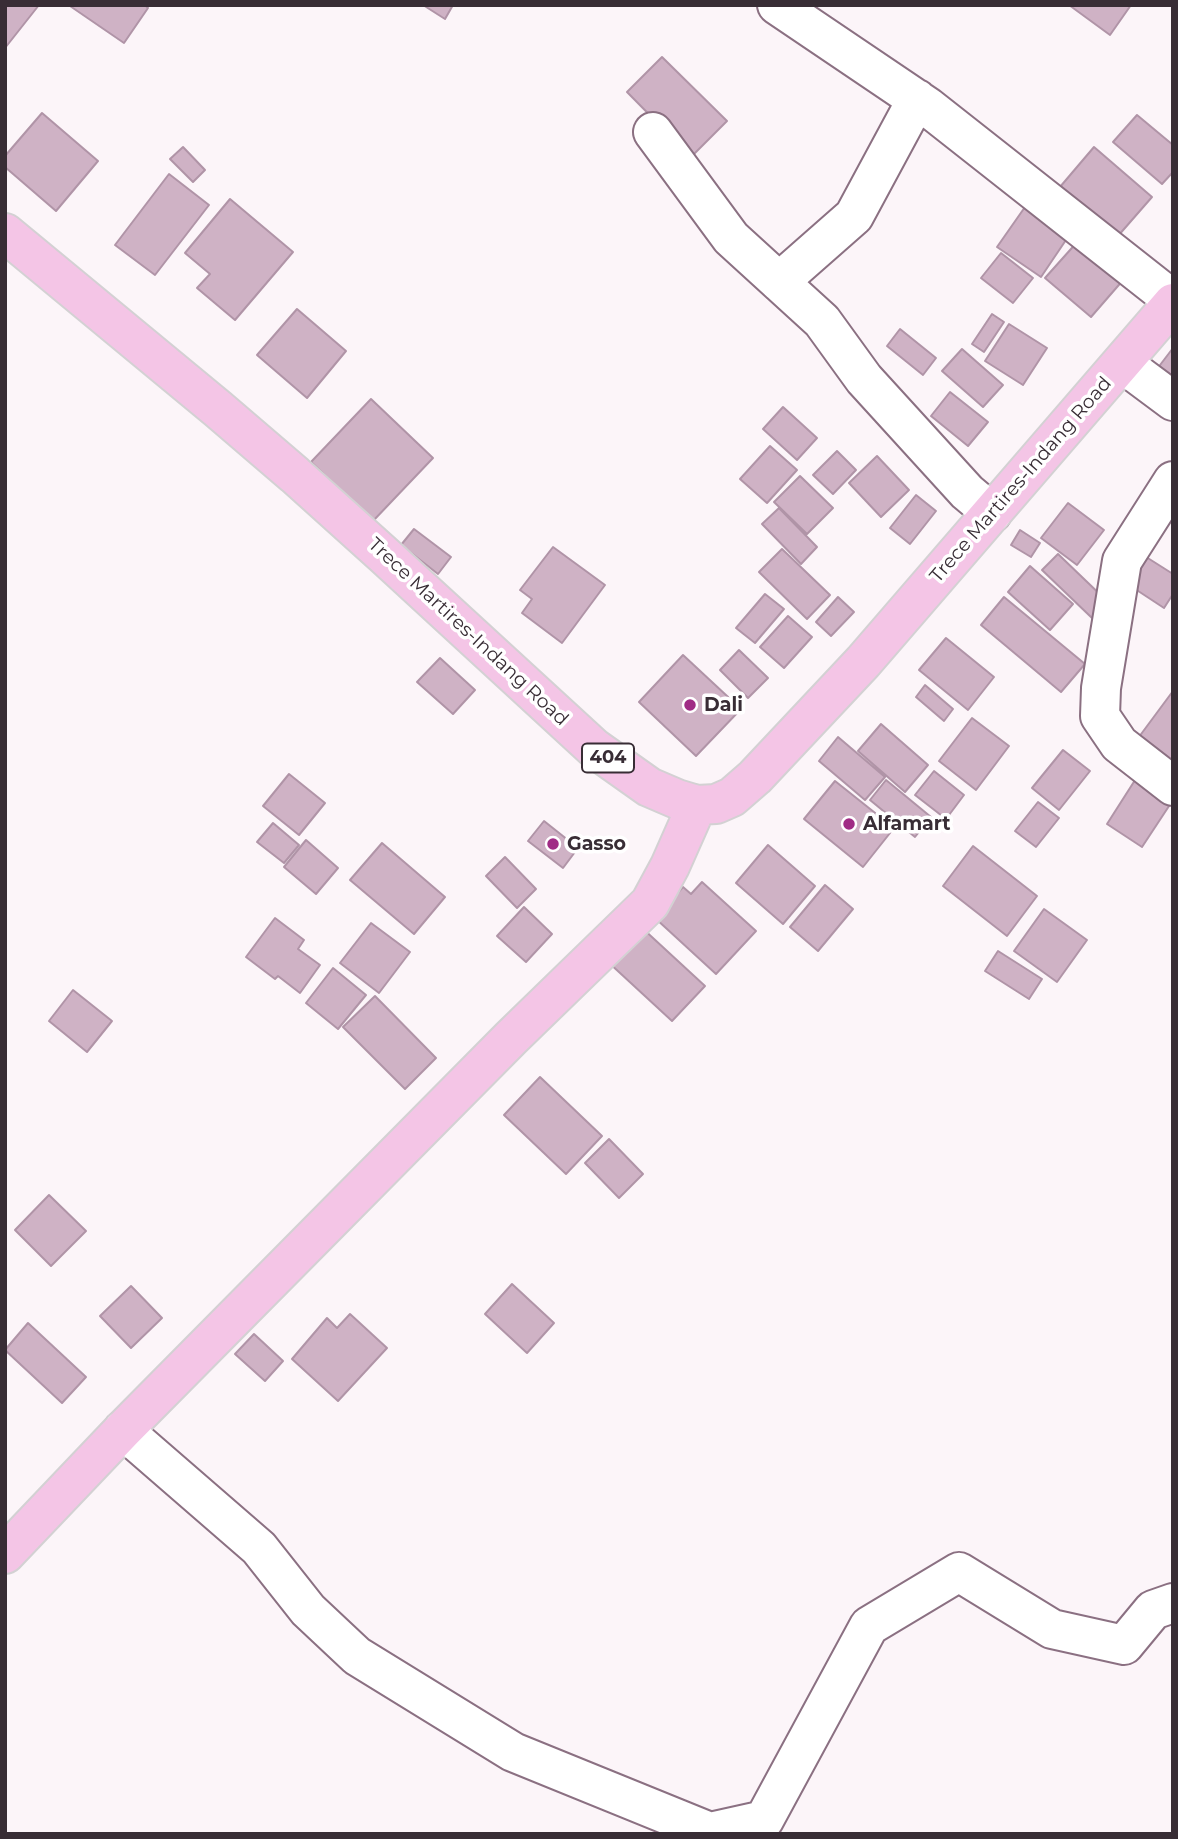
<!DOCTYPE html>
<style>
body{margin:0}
#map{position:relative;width:1178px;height:1839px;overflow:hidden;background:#fcf5f9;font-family:Montserrat,sans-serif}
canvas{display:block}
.frame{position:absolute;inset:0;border:7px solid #382d35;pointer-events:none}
</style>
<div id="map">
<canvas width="1178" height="1839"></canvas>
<div class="frame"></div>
</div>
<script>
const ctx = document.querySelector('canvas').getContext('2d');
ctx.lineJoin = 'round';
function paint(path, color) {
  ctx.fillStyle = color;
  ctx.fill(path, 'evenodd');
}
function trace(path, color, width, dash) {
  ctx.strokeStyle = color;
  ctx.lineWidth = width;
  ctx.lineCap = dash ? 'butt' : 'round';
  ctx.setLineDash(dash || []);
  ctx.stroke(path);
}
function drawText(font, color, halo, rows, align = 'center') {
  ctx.font = font + ' Montserrat,sans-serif';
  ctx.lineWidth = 7;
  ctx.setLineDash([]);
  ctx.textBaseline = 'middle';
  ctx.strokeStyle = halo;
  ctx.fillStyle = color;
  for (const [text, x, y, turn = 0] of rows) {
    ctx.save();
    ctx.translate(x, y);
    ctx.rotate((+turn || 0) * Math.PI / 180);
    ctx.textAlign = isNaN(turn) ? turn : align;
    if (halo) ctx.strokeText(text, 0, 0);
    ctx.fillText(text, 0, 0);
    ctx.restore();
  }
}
const building = new Path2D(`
 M5,5H39L5,48Z
 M71,5H145L148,8L124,43L70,6Z
 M423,5H453L445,19Z
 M1069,5H1131L1110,35Z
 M662,57L727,121L691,157L627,92Z
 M42,113L98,161L56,211L5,167V156Z
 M1137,115L1173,145V172L1162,184L1113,142Z
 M183,147L205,170L193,182L170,159Z
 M1094,147L1152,197L1111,244L1054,194Z
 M169,174L209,205L155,275L115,245Z
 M230,199L293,252L235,320L197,288L210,274L185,253Z
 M1025,207L1068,237L1041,277L997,247Z
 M1079,240L1124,279L1091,317L1045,278Z
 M1001,253L1033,278L1013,303L981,278Z
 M297,309L346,351L307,398L257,355Z
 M992,314L1004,322L984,352L972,344Z
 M1009,324L1047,348L1023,385L985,361Z
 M900,329L936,358L923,375L887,346Z
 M1173,348V381L1157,369Z
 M962,349L1003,385L983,407L942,371Z
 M950,392L988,422L968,446L931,416Z
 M371,399L433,458L373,521L311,462Z
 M783,407L817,438L797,460L763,429Z
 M770,446L797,470L767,503L740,479Z
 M837,451L856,470L833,494L813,475Z
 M877,456L909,490L881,517L849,483Z
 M800,476L833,508L807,534L774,502Z
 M916,495L936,511L910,544L890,528Z
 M1068,503L1104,530L1077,565L1041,538Z
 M779,508L817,547L801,564L762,524Z
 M414,529L451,557L438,574L401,545Z
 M1020,530L1040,543L1031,557L1011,545Z
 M553,547L605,585L562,643L522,613L532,599L520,590Z
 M782,549L830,595L807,619L759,572Z
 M1058,554L1108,602L1092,618L1042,570Z
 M1143,555L1173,574V594L1164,608L1126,583Z
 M1030,566L1073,604L1050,630L1008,592Z
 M765,594L784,609L755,643L736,628Z
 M838,597L854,612L831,636L816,622Z
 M1004,597L1085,664L1061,692L981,625Z
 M788,616L812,637L784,668L760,647Z
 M946,638L994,677L968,710L919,670Z
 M739,650L768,678L748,698L720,670Z
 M683,655L741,709L696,756L639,702Z
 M440,658L475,690L453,714L417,682Z
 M925,685L953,709L944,721L916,697Z
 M1173,691V765L1133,745Z
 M972,718L1009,746L976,790L939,761Z
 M881,724L928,765L905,792L858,751Z
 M838,737L885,777L865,800L819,761Z
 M1063,750L1090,771L1059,810L1032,788Z
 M934,771L964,795L946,819L915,795Z
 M289,774L325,803L299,835L263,806Z
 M1137,777L1173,800L1142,847L1107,824Z
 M886,780L931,817L915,837L870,800Z
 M835,781L894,828L863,867L804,819Z
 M1038,802L1059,818L1036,847L1015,831Z
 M544,821L578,848L563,868L528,841Z
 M273,823L299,845L284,863L257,842Z
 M306,840L338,868L316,894L284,867Z
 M382,843L445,897L414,934L350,880Z
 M768,845L815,886L783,924L736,883Z
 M973,846L1037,896L1007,936L943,886Z
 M505,857L536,889L517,908L486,876Z
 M702,882L756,931L716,974L655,918L683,887L691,894Z
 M825,885L853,909L818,951L790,927Z
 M524,907L552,934L526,962L497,936Z
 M1044,909L1087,940L1057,982L1014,951Z
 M275,918L304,940L298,949L320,965L300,993L278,976L275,979L246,957Z
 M371,923L410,952L379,993L340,963Z
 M640,926L705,986L672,1021L607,961Z
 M998,951L1042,979L1029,999L985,971Z
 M333,968L366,995L338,1029L306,1003Z
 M73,990L112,1021L87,1052L49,1021Z
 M375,996L436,1058L405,1089L343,1027Z
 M540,1077L602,1136L566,1174L504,1115Z
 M609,1139L643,1174L619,1198L585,1163Z
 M49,1195L86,1231L51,1266L15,1230Z
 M512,1284L554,1323L527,1353L485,1314Z
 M131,1286L162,1318L131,1348L100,1316Z
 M350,1314L387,1348L338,1401L292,1359L327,1318L337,1328Z
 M28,1323L86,1377L62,1403L5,1350Z
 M254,1334L283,1361L265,1381L235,1354Z`);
const minor = new Path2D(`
 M777,5L928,107L1173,300
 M653,132L731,238L822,321L864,379L967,492L992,513
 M779,282L854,216L917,99
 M1122,363L1173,401
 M1173,481L1122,561L1101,688L1100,716L1119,744L1173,786
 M123,1430L259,1548L308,1610L357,1656L513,1752L710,1832L764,1820L869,1626L959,1572L1052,1629L1124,1645L1153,1610L1173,1603`);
const major = new Path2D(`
 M5,233L218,409L295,475L385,556L594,748L649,787L677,799L697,805L716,804L732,797L755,777L863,662L1173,303
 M5,1554L123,1430L511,1038L650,903L670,866L697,805`);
const markers = [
 [690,705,7,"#a02b85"],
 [849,824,7,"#a02b85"],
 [553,844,7,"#a02b85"]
];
const shields = [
 [608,758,52]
];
const shieldNames = [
 ["404",608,758]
];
const streetNames = [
 ["Trece Martires-Indang Road",1021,480,-49],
 ["Trece Martires-Indang Road",468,632,43]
];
const poiNames = [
 ["Dali",704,705],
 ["Alfamart",863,824],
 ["Gasso",567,844]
];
paint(building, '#cfb2c5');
trace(building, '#b094a7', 2);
trace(minor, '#8b7082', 42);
trace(major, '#d3d1d3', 42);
trace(minor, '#fff', 38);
trace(major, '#f4c5e6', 38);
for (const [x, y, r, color] of markers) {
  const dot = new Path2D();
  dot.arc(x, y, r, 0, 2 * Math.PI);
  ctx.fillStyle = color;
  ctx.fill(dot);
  trace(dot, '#fff', 2.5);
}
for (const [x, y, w] of shields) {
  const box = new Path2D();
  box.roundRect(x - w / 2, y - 14.5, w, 29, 5);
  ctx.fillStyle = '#fff';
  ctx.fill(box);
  trace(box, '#382d35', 2);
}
drawText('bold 18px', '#382d35', null, shieldNames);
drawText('19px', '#382d35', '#fff', streetNames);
drawText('bold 19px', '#382d35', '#fff', poiNames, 'left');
</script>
